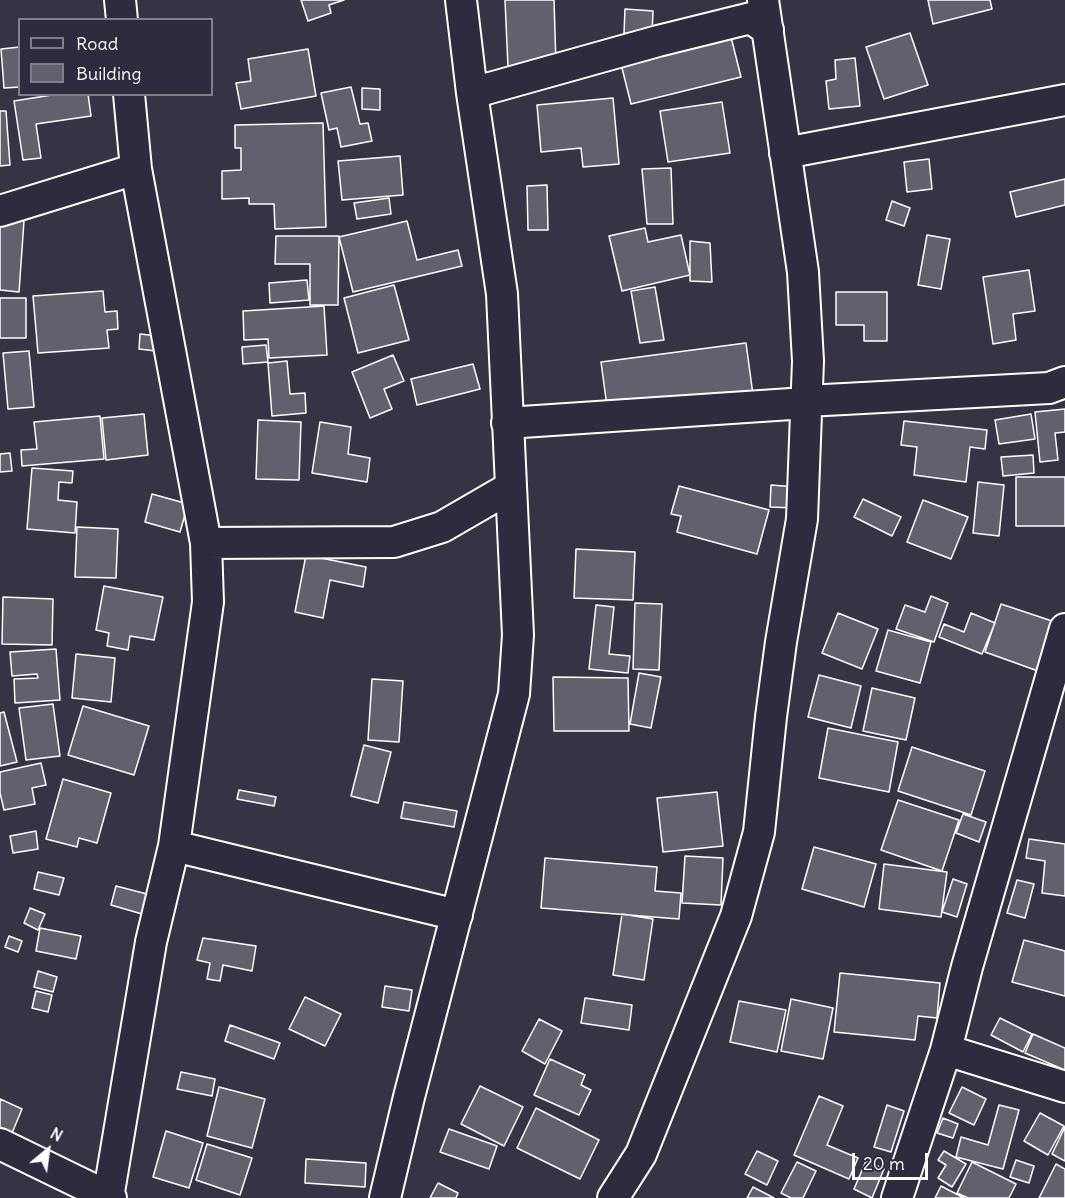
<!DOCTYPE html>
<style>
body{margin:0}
#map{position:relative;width:1065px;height:1198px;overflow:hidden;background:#373345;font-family:Delius,sans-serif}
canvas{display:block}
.legend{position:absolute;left:18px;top:18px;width:195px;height:78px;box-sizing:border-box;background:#2f2a3d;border:2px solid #827f8b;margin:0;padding:8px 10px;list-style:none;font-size:18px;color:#fff}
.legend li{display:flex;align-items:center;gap:12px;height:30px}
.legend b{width:30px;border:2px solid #827f8b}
.north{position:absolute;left:18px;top:1120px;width:60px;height:60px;-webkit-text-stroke:4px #2f2a3d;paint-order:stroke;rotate:29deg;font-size:16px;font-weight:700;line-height:24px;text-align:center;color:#fff}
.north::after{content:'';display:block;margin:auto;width:21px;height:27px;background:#fff;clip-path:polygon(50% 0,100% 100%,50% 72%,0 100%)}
.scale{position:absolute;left:852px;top:1153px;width:76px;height:27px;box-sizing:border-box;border:3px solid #fff;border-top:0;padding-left:8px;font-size:18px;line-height:21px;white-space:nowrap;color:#fff;-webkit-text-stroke:4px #2f2a3d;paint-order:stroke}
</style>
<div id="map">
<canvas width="1065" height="1198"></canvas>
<ul class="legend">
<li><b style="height:8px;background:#2f2a3d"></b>Road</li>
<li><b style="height:16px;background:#635f6d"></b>Building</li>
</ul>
<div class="north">N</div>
<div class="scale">20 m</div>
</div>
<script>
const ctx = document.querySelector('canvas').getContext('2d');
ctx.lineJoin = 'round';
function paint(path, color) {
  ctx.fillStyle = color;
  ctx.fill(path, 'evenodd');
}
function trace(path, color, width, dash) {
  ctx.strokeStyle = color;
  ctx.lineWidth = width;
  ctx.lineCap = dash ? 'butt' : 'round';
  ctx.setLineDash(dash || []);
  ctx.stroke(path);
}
const building = new Path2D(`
 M301,0H344L329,5L331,13L308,21Z
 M505,0H554L556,65L508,67Z
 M928,0H990L992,9L933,24Z
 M625,9L653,11L652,34L624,33Z
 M910,33L928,85L884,99L866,47Z
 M731,37L741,77L631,104L621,64Z
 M20,47V87L4,88L1,49Z
 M308,49L316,96L241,109L236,83L251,81L248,59Z
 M855,58L860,106L829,109L826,81L836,79L835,60Z
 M351,87L360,124L368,123L372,141L341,147L337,128L329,130L321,93Z
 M362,88L380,89V110L362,109Z
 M58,94H88L91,116L36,124L41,158L23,160L14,101Z
 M613,98L619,164L583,167L581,148L541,152L537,105Z
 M722,102L730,153L668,162L660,111Z
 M0,111H6L10,165L0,166Z
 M323,123L326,227L275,229L274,204H249V198L222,199V171L241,170V148H235V125Z
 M400,156L403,195L342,200L338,161Z
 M929,159L932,189L907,192L904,162Z
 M671,168L673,224H647L642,169Z
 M1065,179V205L1016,217L1010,192Z
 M547,185L548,230H528L527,186Z
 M389,198L391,214L357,219L354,203Z
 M892,201L910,208L904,226L886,220Z
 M0,219L24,221L19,292L0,290Z
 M407,221L417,260L458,250L462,266L353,292L339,237Z
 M645,228L648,242L681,235L690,275L622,291L609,236Z
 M927,235L950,239L941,289L918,285Z
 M276,236H339L338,305H310V264H275Z
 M690,241L710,243L712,282L690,281Z
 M1029,270L1035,311L1013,314L1016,340L993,344L983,277Z
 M307,280L309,300L270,303L269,283Z
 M394,285L409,340L358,353L344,298Z
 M655,287L664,340L640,343L631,291Z
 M103,291L105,312L117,311L118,329L107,330L109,348L38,353L33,296Z
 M836,292H887V341H864V325H836Z
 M0,298H26V338H0Z
 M324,306L327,355L269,358L268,339L244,340L243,311Z
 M140,334L158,336L156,351L139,349Z
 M746,343L753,395L608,414L601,362Z
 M266,345L268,362L243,364L242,347Z
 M29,351L34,407L8,409L3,353Z
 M393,355L404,381L384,389L392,409L370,418L352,372Z
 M287,361L290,394L305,393L306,413L272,416L268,363Z
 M473,364L480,389L417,405L411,379Z
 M1065,409V432L1055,433L1058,460L1040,462L1035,412Z
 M144,414L148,455L106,460L102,418Z
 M1031,414L1035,439L999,444L995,420Z
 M100,416L104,459L22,466L21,450L37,449L34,422Z
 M258,420L301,422L299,480L256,479Z
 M904,421L987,430L985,449L970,447L966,482L914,475L917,447L901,445Z
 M320,422L351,427L348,454L370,458L367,482L312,473Z
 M10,453L12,471L0,472V454Z
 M1033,455L1034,473L1003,476L1001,457Z
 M32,468L73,471L72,483L59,482L58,500L77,502L75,533L27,529Z
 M1016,477H1065V526H1016Z
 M978,482L1004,485L999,536L973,533Z
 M771,485L796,487L795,508L770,507Z
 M679,486L769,510L757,554L677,532L681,516L671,514Z
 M152,494L188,504L180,532L145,522Z
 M863,499L901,517L892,536L854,517Z
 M923,500L968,517L951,559L907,542Z
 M77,527L118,529L116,578L75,577Z
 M576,549L635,552L633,600L574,598Z
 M306,555L366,567L363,587L330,580L323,618L295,612Z
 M104,586L163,597L154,640L130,636L128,650L107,646L109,633L96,630Z
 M931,596L948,603L934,642L896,629L905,605L925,612Z
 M3,597L53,599L52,645L2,644Z
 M635,603L662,604L659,670L633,669Z
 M1001,604L1055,622L1038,671L985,652Z
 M596,605L614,607L609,654L630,656L628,673L589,669Z
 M838,613L878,629L862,669L822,653Z
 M971,613L995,623L982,654L939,637L944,624L964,632Z
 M888,630L931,642L920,683L876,671Z
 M56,649L60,700L15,703L14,679L38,678L37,674L12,676L10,652Z
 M76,654L115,658L111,702L72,698Z
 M639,673L661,677L651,728L630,724Z
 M819,675L861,686L851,728L808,717Z
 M553,677L628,678L629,731H554Z
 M372,679L403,681L399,742L368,740Z
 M872,688L915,698L906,740L863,731Z
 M53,704L60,756L26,760L19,708Z
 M83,706L149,726L134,775L68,755Z
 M4,712L17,762L0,766V713Z
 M828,728L898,742L889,792L819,778Z
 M364,745L391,752L378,803L351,796Z
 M912,747L985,771L971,815L898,791Z
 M41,763L46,785L32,788L35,804L4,810L0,793V772Z
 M63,779L111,793L97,843L79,838L77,847L46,839Z
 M239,790L276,797L274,806L237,799Z
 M717,792L723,846L663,852L657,798Z
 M898,800L959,820L942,871L881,850Z
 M404,802L457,811L454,827L401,818Z
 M963,814L986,822L979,842L956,833Z
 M36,831L38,849L13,853L10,836Z
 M1029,839L1065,844V896L1042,893L1045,861L1026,858Z
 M814,847L876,864L864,907L802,889Z
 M685,856L723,858L721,905L682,903Z
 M545,858L657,867L655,891L681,893L679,919L541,908Z
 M884,864L947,872L941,917L879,909Z
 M38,872L64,878L59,895L34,889Z
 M953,879L967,884L957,917L942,912Z
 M1017,880L1034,884L1025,918L1007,913Z
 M116,886L147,894L142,914L111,905Z
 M30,908L45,914L38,930L24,923Z
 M622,914L653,919L644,980L613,975Z
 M40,928L81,936L76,959L36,951Z
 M9,936L22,941L18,952L5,947Z
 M203,938L256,946L252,971L223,965L220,981L207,979L210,963L197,960Z
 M1024,940L1065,951V996L1012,982Z
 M38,971L57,977L53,992L34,987Z
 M840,973L940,983L937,1018L918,1016L915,1040L834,1032Z
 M385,986L412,990L409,1011L382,1007Z
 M36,991L52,995L48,1012L32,1008Z
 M305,997L341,1014L325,1046L289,1029Z
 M585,998L632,1005L629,1030L581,1023Z
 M791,999L833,1008L823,1059L781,1051Z
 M739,1001L786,1010L777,1052L730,1042Z
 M1000,1018L1032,1034L1023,1052L991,1035Z
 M539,1019L562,1031L545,1064L522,1051Z
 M230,1025L280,1043L274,1059L225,1041Z
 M1033,1034L1065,1048V1070L1025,1053Z
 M550,1059L585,1075L581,1085L591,1090L579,1115L534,1095Z
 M181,1072L215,1079L212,1096L177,1089Z
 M480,1086L523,1107L504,1146L461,1124Z
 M219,1087L265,1099L252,1148L207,1136Z
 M962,1087L986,1099L974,1125L949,1113Z
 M819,1096L843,1106L827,1145L858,1158L849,1179L794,1155Z
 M0,1099L22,1109L12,1133L0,1128Z
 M887,1105L904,1111L891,1152L874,1147Z
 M999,1105L1019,1110L1003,1169L956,1157L961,1137L988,1145Z
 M536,1108L599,1140L580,1179L517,1148Z
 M1040,1113L1064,1126L1048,1155L1024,1141Z
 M943,1118L958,1124L953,1138L937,1133Z
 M1065,1127V1161L1052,1154Z
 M449,1129L497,1146L489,1169L440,1152Z
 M166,1131L203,1143L189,1188L153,1177Z
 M207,1144L252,1158L240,1195L196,1180Z
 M757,1151L778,1161L767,1185L745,1174Z
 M944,1151L966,1164L952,1187L938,1178L946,1165L938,1160Z
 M306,1159L366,1163L365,1187L305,1183Z
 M1016,1160L1034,1166L1029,1183L1010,1177Z
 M866,1161L884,1169L872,1198L854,1189Z
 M797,1162L816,1171L803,1198H791L781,1193Z
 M972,1162L1016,1184L1009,1198H968L957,1193Z
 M1056,1164L1065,1169V1198H1039Z
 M438,1183L458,1193L456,1198H430Z
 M941,1186L964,1198H935Z
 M753,1187L774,1198H747Z`);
const minor = new Path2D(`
 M120,0L122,20
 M472,93L658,41L751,18L768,30
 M785,153L1065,100
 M0,211L136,169
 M507,423L806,403L807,401L1049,388L1065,382
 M206,543L394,542L442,527L511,487
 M174,846L457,915
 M946,1050L1065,1087
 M0,1144L111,1198
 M108,1198L151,942L174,846L208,602L206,543L136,169L129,94
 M385,1198L409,1097L514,694L518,635L502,294L472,93L461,0
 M613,1198L641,1154L736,916L759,832L771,717L781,642L802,519L808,361L803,272L763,0
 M897,1198L946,1050L967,967L1065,629`);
paint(building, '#635f6d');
trace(building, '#fff', 1.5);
trace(minor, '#fff', 34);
trace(minor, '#2f2a3d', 30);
</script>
